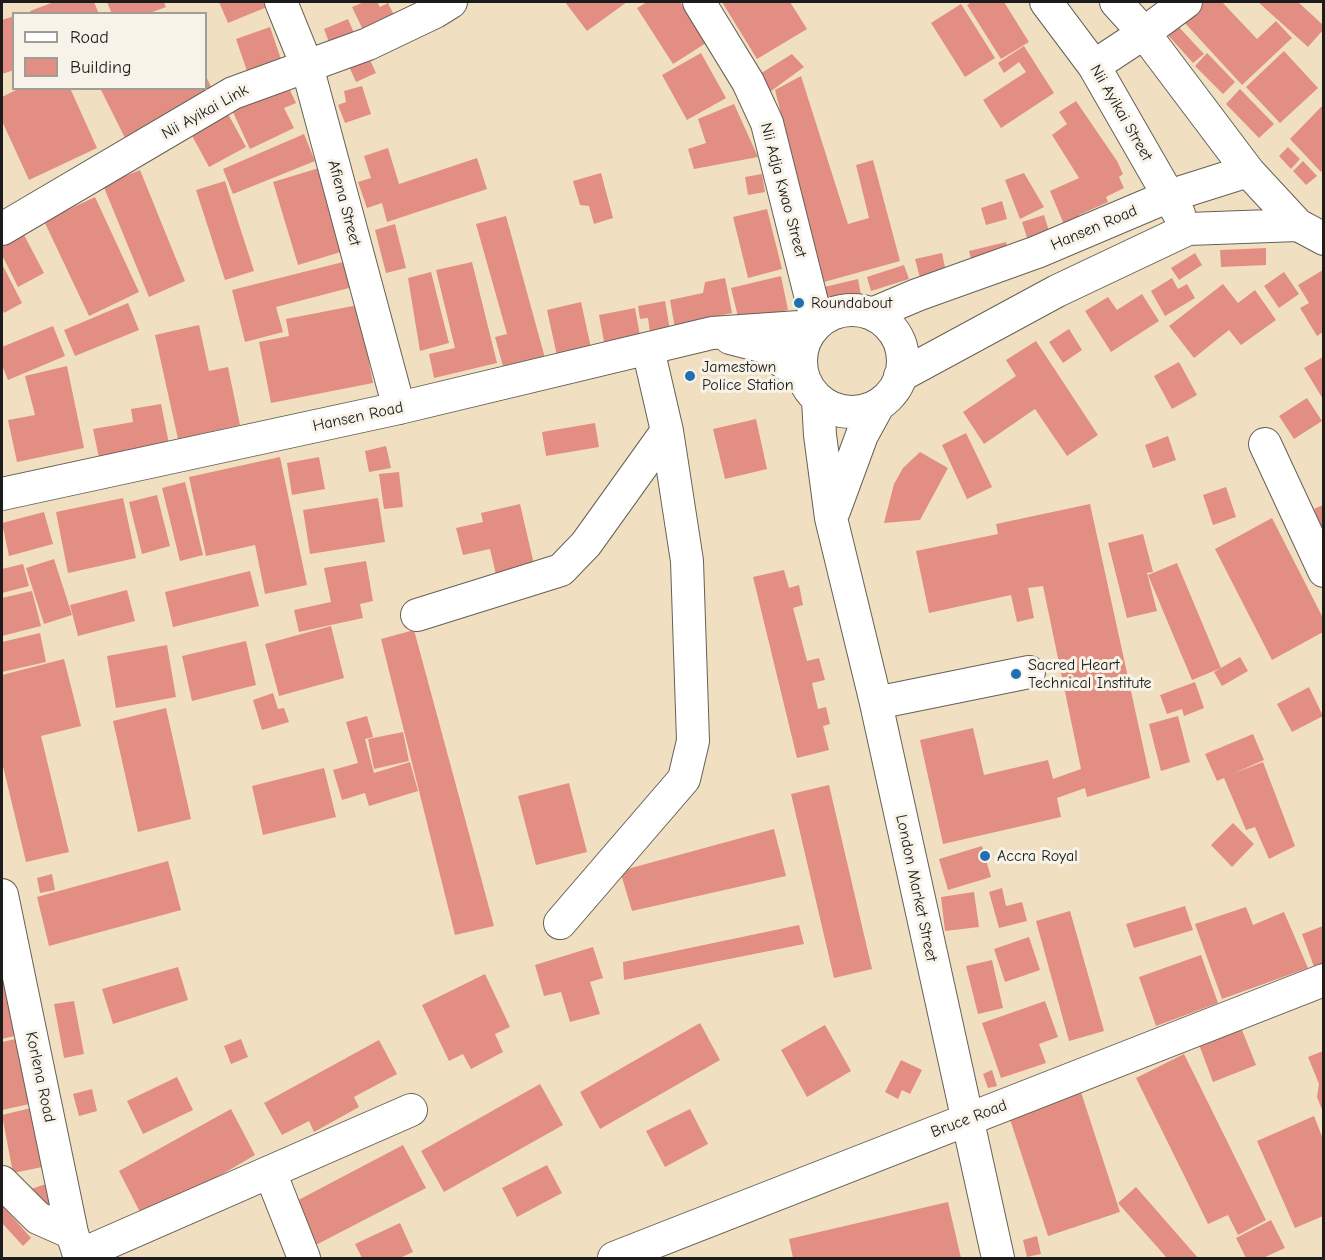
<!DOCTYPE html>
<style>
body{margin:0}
#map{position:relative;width:1325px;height:1260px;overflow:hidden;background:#f0e0c1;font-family:"Comic Neue",sans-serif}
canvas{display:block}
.frame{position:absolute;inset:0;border:3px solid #1c1c1c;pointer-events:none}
.legend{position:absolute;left:12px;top:12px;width:195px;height:78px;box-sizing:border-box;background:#f7f3e8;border:2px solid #9f9d96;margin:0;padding:8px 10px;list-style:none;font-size:18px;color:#1c1c1c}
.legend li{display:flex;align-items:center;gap:12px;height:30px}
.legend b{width:30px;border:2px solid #9f9d96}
</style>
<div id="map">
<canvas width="1325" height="1260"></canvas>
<div class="frame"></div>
<ul class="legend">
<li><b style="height:8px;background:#fff"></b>Road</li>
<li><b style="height:16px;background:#e28e83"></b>Building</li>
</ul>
</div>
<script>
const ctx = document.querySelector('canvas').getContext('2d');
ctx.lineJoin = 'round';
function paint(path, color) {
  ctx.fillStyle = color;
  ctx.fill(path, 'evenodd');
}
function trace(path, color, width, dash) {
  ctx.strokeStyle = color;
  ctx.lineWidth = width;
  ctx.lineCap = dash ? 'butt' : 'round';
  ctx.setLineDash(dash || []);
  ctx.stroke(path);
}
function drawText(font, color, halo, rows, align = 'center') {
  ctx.font = font + ' "Comic Neue",sans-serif';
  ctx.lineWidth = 6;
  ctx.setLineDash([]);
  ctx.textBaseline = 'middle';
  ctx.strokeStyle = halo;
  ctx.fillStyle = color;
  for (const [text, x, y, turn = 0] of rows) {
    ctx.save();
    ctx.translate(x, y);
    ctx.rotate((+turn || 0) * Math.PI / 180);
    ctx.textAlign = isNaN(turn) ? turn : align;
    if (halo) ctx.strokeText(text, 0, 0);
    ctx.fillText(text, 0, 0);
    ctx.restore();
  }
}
const building = new Path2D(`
 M54,2H94L99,14H31L30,11Z
 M107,2H164L166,7L147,14H112Z
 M219,2H265L267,7L228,23Z
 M364,2H377L380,7L388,3L394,15L363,30L352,7Z
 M565,2H627L587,31Z
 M647,2H680L706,43L673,64L637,8Z
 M722,2H790L807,29L757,59Z
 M972,2H1004L1029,42L1001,59L967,5Z
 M1203,2H1222L1257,39L1276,21L1292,38L1242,85L1183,21Z
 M1258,2H1298L1323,25V30L1308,47Z
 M961,4L995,58L965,77L931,23Z
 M14,16V70L2,74V20Z
 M348,19L358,42L333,53L324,29Z
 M1177,25L1204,54L1193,63L1167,34Z
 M270,27L283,65L249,77L236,39Z
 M1024,46L1054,93L1001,128L983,100L1026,72L1019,62L1004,73L998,63Z
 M366,51L376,73L356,82L346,60Z
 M1284,51L1318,88L1280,123L1246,87Z
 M701,53L726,98L687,120L662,75Z
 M1207,53L1235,82L1223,94L1195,66Z
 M792,54L804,67L767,94L755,77Z
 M206,76L214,93L125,138L100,88H206Z
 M801,76L848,224L869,218L856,165L873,160L900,261L824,282L775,90Z
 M287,84L296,103L284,108L294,128L250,149L232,110Z
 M362,86L371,114L345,123L338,105L346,102L344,91Z
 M20,88H70L97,148L29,180L2,121V97Z
 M1240,89L1274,124L1259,138L1226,104Z
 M1076,101L1117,161L1123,174L1119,177L1124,188L1106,197L1108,202L1079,215L1084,227L1068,234L1050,191L1079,178L1052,135L1067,124L1059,112Z
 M734,104L758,157L694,169L688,149L706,143L698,119Z
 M1323,105V170L1321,172L1290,139Z
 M227,112L246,147L209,167L190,132Z
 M304,134L315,161L233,194L223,169Z
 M1288,147L1300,159L1291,169L1279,156Z
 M388,148L399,184L477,158L487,189L387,222L382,203L367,208L358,182L371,178L364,156Z
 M1303,161L1317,176L1306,185L1293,171Z
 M319,168L344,251L298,265L273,182Z
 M140,170L185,281L149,297L103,185Z
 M601,173L613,218L594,224L589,206L580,205L573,181Z
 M1024,173L1044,207L1020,219L1005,180Z
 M762,174L765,192L748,195L745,177Z
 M225,181L254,271L225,280L196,190Z
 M95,197L139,292L89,316L44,221Z
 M1002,201L1007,219L986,225L981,208Z
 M767,209L782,269L748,278L733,217Z
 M1044,215L1050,234L1028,241L1022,222Z
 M506,216L545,358L504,370L495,337L507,334L476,224Z
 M395,224L406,268L386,273L375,230Z
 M22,231L44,273L18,287L2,255V241Z
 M1006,242L1009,256L973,267L969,251Z
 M1266,248V265L1221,267L1220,250Z
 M942,253L946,272L920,278L915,259Z
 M1195,253L1202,265L1179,280L1171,268Z
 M347,261L353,287L276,307L283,332L245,342L232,290Z
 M472,262L497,363L434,378L429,354L455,348L436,270Z
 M2,264L22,303L4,313L2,308Z
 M904,265L909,279L871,291L867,277Z
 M1323,270V332L1317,336L1300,308L1309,303L1298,285Z
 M431,272L449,343L420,351L408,278Z
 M1284,272L1299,294L1279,308L1264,286Z
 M781,276L788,310L739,321L731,288Z
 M725,278L732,313L699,320L701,329L676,334L670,300L703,293L705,282Z
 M1172,278L1178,289L1187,284L1195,298L1165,316L1151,291Z
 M858,279L861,295L824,304L820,288Z
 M1223,284L1238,303L1255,290L1276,320L1241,345L1229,330L1194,358L1169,326Z
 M1142,294L1159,321L1111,352L1085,311L1108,297L1117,310Z
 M665,301L671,336L651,340L648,318L640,319L638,306Z
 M581,302L591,348L557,356L547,310Z
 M128,303L139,330L75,356L64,330Z
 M358,305L373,383L271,403L259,342L289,336L286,319Z
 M635,308L641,341L605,347L599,315Z
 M199,325L209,371L228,367L240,425L178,439L155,335Z
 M53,326L65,356L8,380L2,365V347Z
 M1069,329L1082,350L1063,363L1049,342Z
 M1036,341L1098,435L1067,456L1035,409L984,444L963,412L1016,376L1006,360Z
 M1323,357V399L1304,368Z
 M1179,362L1197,395L1172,409L1154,376Z
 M67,366L84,448L17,462L8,420L35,415L25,376Z
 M1307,398L1322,421L1294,439L1279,416Z
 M161,404L169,444L99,458L93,429L133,422L131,409Z
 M756,419L767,469L725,479L713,429Z
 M595,423L599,447L546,456L542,432Z
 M966,433L992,487L967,499L942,445Z
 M1168,436L1176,460L1153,468L1145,445Z
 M386,446L391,468L369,472L365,451Z
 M920,452L948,468L920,520L884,523L894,484L903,468Z
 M280,457L307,585L265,594L255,545L206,556L189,477Z
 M319,457L325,489L292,495L287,463Z
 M399,472L403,507L384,509L379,474Z
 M185,482L203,555L180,561L162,488Z
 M1226,487L1236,517L1213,525L1203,495Z
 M157,495L170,546L142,554L129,502Z
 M123,498L136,558L68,573L56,512Z
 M378,498L385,542L310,554L303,510Z
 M520,504L536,573L498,583L490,549L463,555L456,528L483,522L481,513Z
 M1090,504L1150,778L1087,797L1085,788L1057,798L1061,817L943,844L920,740L973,728L984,775L1048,760L1053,779L1081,769L1043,586L1028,588L1034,618L1017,622L1011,595L929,613L916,551L998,534L996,524Z
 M1323,505V531L1314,509Z
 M44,512L53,544L9,556L2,523Z
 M1272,518L1323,618V632L1272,660L1215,549Z
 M1143,534L1153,572L1147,573L1157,611L1127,618L1108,543Z
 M54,559L72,615L44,624L26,568Z
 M366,561L373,601L360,604L363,618L299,632L294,610L331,602L324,568Z
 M1177,563L1221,668L1192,680L1148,575Z
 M23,564L29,586L2,593V569Z
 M784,570L789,588L799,585L803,605L793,608L807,661L819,658L825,680L812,683L818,709L826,707L830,724L823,726L829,750L797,758L753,577Z
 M250,571L259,606L173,627L165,592Z
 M127,590L135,621L78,636L70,605Z
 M32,591L41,626L2,636V598Z
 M331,626L344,678L279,696L265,644Z
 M414,630L494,926L455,935L381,639Z
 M40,633L46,662L2,672V642Z
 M246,641L256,685L192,701L182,656Z
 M167,645L176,697L116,708L107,656Z
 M1240,657L1248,671L1222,686L1214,672Z
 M64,659L81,726L41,736L69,852L26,862L2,762V675Z
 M1195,682L1204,708L1184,716L1182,709L1167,714L1160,695Z
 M1309,687L1323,716L1292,732L1277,704Z
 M273,693L278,709L284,708L289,722L262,730L253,700Z
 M166,708L191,819L138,832L113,721Z
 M367,716L373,737L365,739L374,773L410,762L418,791L369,806L365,793L342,800L333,770L358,763L346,722Z
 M1178,716L1190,762L1161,771L1149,724Z
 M403,732L409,761L374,769L368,739Z
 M1253,734L1264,760L1232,774L1263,762L1295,846L1269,859L1255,827L1246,830L1224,778L1217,781L1205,754Z
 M324,768L336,817L263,835L252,786Z
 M569,783L587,852L536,865L518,796Z
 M829,785L872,969L834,978L791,794Z
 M1233,823L1254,844L1232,867L1211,845Z
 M774,829L786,876L632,911L620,871Z
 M982,846L991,877L948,890L939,859Z
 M168,861L181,910L49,946L37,897Z
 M52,874L55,890L40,893L37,878Z
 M1002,888L1006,906L1022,902L1027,921L999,928L989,892Z
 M974,892L979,927L945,931L941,897Z
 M1185,906L1193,930L1134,948L1126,924Z
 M1246,907L1253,925L1284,912L1308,968L1222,999L1195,924Z
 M1070,911L1104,1031L1069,1041L1036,921Z
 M799,925L804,944L624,980L623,962Z
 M1323,926V969L1316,972L1302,934Z
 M1029,937L1040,970L1005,982L994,949Z
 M593,947L603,978L590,982L600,1014L570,1022L561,992L544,996L535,965Z
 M1201,955L1218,1003L1156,1026L1139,977Z
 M2,957L23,1034L2,1039Z
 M992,960L1003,1008L978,1014L966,966Z
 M178,967L188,1000L113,1024L102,989Z
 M485,974L510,1027L495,1034L503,1052L471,1069L463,1054L449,1061L422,1005Z
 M74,1001L84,1054L64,1058L54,1004Z
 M1045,1001L1058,1037L1039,1044L1046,1063L1001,1078L982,1023Z
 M700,1023L720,1060L600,1129L580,1092Z
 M825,1025L851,1071L807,1097L781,1050Z
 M1240,1025L1256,1065L1213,1082L1198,1042Z
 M20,1038L34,1103L2,1110V1042Z
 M241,1039L248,1057L231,1064L224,1046Z
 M379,1040L397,1074L354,1097L359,1107L314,1132L309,1121L282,1135L264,1103Z
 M1323,1051V1112L1317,1097L1319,1084L1308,1057Z
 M1184,1054L1266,1220L1238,1235L1228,1215L1208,1224L1136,1078Z
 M901,1060L922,1070L910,1094L902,1090L898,1099L885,1092Z
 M992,1070L997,1086L988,1088L983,1074Z
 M177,1077L193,1110L143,1134L127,1101Z
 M540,1084L563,1125L444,1192L421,1151Z
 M1079,1086L1120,1212L1048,1236L1007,1110Z
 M92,1089L97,1111L79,1116L73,1094Z
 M35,1107L47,1166L13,1173L2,1115Z
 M231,1109L255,1155L144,1220L119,1171Z
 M690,1109L708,1144L665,1167L646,1131Z
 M1314,1116L1323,1139V1216L1295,1228L1257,1141Z
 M403,1145L426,1188L308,1249L287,1206Z
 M547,1165L562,1193L517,1217L502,1188Z
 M52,1182L58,1214L28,1190Z
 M1136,1187L1184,1242L1198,1258H1167L1118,1203Z
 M948,1202L961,1258H793L789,1239Z
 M2,1205L31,1238L23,1246L2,1223Z
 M1271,1220L1285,1248L1263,1258H1246L1236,1238Z
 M400,1223L413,1252L400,1258H362L355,1244Z
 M1037,1236L1041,1254L1027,1257L1023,1240Z`);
const minor = new Path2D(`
 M281,2L307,66L399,408
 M699,2L748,82L767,123L817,322
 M1046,2L1094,66L1179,214
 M1116,2L1144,33L1248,171L1298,225L1324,239
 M1094,66L1144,33L1186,2
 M2,229L233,93L368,44L435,12L451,2
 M801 361a51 51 0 1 1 102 0a51 51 0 1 1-102 0Z
 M872,314L917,295L1037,252L1169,196L1248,171
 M730,338L765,347L804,379
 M900,376L1057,291L1188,229L1298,225
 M818,400L820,435L831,518L876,703L998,1258
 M1265,444L1324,571
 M2,494L399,408L712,333L814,326
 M834,511L862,435L879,404
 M417,615L561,570L586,544L667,431
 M876,703L1029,672
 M2,895L72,1233L80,1258
 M560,923L684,779L693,741L687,561L667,431L648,349
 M270,1172L304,1258
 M2,1182L38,1218L72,1233
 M80,1255L411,1110
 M614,1258L1324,980`);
const markers = [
 [799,303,6,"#1f6fb2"],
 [690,376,6,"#1f6fb2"],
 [1016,674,6,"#1f6fb2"],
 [985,856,6,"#1f6fb2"]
];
const streetNames = [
 ["Nii Ayikai Link",205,112,-29],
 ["Nii Ayikai Street",1121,113,60],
 ["Nii Adja Kwao Street",783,190,75],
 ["Afiena Street",344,203,75],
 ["Hansen Road",1094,228,-23],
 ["Hansen Road",358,417,-12],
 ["London Market Street",916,888,78],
 ["Korlena Road",40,1077,78],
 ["Bruce Road",969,1119,-21]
];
const poiNames = [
 ["Roundabout",811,303],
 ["Jamestown",702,367],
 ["Police Station",702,385],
 ["Sacred Heart",1028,665],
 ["Technical Institute",1028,683],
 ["Accra Royal",997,856]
];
paint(building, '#e28e83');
trace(minor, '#666156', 34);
trace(minor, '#fff', 32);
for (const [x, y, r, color] of markers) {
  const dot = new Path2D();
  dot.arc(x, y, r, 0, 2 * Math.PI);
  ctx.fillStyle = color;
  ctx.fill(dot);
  trace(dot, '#f7f3e8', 2);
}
drawText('16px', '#1c1c1c', '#f7f3e8', streetNames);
drawText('16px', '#1c1c1c', '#f7f3e8', poiNames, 'left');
</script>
